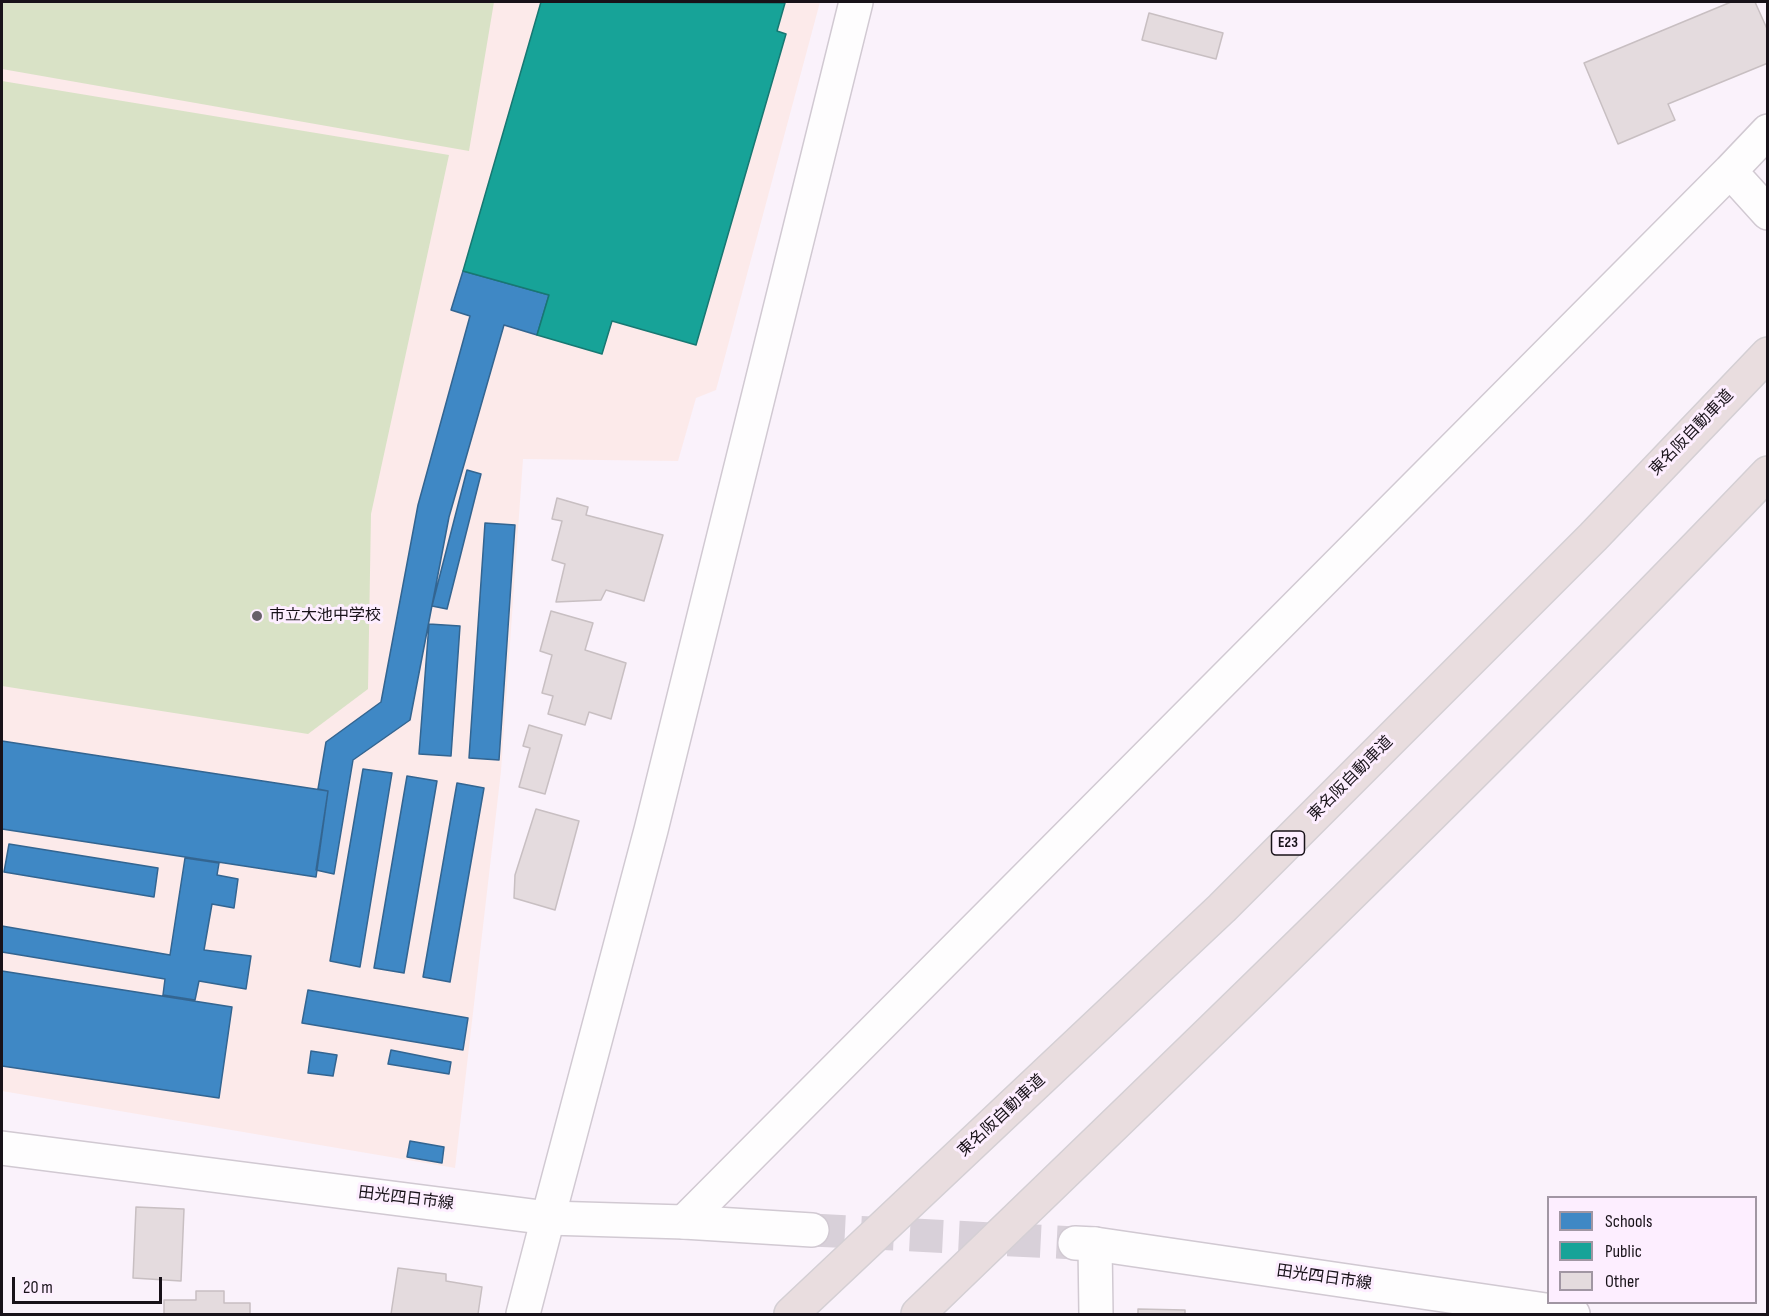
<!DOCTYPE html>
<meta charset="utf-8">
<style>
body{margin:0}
#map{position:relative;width:1769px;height:1316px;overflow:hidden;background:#faf2fb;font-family:"Sofia Sans Condensed",sans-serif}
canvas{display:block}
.frame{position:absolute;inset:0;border:3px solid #181219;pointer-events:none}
.legend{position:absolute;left:1547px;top:1196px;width:210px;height:108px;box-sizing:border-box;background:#fdeeff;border:2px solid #a196a3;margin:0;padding:8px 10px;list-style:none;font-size:18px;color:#181219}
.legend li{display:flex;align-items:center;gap:12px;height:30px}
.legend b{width:30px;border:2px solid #a196a3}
.scale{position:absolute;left:12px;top:1277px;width:150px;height:27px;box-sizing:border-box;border:3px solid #181219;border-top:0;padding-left:8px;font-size:18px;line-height:21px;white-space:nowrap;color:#181219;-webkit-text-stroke:4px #fdeeff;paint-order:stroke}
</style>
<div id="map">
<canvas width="1769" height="1316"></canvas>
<div class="frame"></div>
<ul class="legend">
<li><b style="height:16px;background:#3f88c5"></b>Schools</li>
<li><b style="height:16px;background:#17a398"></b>Public</li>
<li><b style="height:16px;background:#e4dbde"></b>Other</li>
</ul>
<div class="scale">20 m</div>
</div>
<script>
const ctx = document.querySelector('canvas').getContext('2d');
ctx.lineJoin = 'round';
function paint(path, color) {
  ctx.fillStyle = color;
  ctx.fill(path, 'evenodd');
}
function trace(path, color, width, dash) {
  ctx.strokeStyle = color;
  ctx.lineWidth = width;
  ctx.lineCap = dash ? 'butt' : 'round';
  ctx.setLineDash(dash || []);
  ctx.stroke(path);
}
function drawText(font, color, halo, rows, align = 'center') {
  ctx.font = font + ' "Sofia Sans Condensed","Noto Sans JP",sans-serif';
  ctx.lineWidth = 6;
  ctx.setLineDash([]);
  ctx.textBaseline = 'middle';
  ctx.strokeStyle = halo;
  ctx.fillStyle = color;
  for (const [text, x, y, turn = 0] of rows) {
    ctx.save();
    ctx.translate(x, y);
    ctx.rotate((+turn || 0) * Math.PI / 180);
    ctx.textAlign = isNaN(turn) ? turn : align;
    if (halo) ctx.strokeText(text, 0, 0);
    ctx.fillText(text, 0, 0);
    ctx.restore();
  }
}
const education = new Path2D(`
 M2,2H820L716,390L696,398L678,461L523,459L501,771L455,1168L2,1091Z`);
const green = new Path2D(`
 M2,2H494L469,151L2,69Z
 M2,81L449,155L371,514L368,689L308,734L2,686Z`);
const schools = new Path2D(`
 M463,271L549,295L537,335L504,325L449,517L410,720L353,760L334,874L316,870L328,791L318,789L326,742L381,702L418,505L470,316L451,310Z
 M467,470L481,474L447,609L432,606Z
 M485,523L515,525L499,760L469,758Z
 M429,624L460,626L451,756L419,754Z
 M2,741L328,791L316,877L2,829Z
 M363,769L392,773L360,967L330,961Z
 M407,776L437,781L404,973L374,968Z
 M457,783L484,788L450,982L423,977Z
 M9,844L158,868L154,897L4,872Z
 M185,858L219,863L217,875L238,879L234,908L212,904L204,950L251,956L246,989L199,981L195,1000L163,995L165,979L2,952V926L170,955Z
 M2,971L232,1007L219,1098L2,1066Z
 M308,990L468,1018L463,1050L302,1023Z
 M391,1050L451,1062L449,1074L388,1064Z
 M311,1051L337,1055L333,1076L308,1073Z
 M410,1141L444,1147L442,1163L407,1157Z`);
const public = new Path2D(`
 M541,2L785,3L777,31L786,34L696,345L612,321L602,354L537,335L549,295L463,271Z`);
const building = new Path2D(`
 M1731,2H1755L1768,31V63L1668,104L1675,120L1618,144L1584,63Z
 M1149,13L1223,33L1216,59L1142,40Z
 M557,498L588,507L586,515L663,535L644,601L606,590L601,600L556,602L565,564L552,560L562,521L552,519Z
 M551,611L593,623L585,650L626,663L611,719L589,712L585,725L548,714L553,696L542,693L552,655L540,651Z
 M529,725L562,735L545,794L519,787L530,748L523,746Z
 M536,809L579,821L555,910L514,898L515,875Z
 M136,1207L184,1209L181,1281L133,1278Z
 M398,1268L446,1274V1281L482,1287L478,1314H391Z
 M196,1291H224V1303H250V1314H164V1300H196Z
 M1138,1309L1185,1310V1314H1138Z`);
const secondaryTunnel = new Path2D(`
 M812,1230L1075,1243`);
const minor = new Path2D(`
 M1730,171L1768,213
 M684,1222L1730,171L1768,131
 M1095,1244L1096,1314
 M523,1314L548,1218`);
const tertiary = new Path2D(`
 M548,1218L651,830L856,2`);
const secondary = new Path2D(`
 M2,1148L548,1218L684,1222L812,1230
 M1075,1243L1095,1244L1573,1314`);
const motorway = new Path2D(`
 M791,1314L1222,908L1593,537L1768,354
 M918,1314C1205,1038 1492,761 1768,473`);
const markers = [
 [257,616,6,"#676068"]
];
const shields = [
 [1288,843,33]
];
const shieldNames = [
 ["E23",1288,843]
];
const streetNames = [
 ["東名阪自動車道",1692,433,-46],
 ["東名阪自動車道",1351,779,-45],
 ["東名阪自動車道",1002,1116,-43],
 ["田光四日市線",406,1199,7],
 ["田光四日市線",1324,1278,8]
];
const poiNames = [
 ["市立大池中学校",269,616]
];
paint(education, '#fceaea');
paint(green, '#d9e2c6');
paint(schools, '#3f88c5');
trace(schools, '#336591', 1.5);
paint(public, '#17a398');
trace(public, '#177872', 1.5);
paint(building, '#e4dbde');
trace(building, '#c8bfc2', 1.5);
trace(secondaryTunnel, '#d8d0d9', 33, [33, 16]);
trace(minor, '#d1c9d2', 36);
trace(tertiary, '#d1c9d2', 36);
trace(secondary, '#d1c9d2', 36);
trace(motorway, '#d4cfd4', 36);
trace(minor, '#fefdfe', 33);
trace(tertiary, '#fefdfe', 33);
trace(secondary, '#fefdfe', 33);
trace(motorway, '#e9dddf', 33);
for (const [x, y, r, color] of markers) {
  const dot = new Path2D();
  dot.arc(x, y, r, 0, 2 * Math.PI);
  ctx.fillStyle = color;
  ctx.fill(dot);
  trace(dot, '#fdeeff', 2);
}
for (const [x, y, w] of shields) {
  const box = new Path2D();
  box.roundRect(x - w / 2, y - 12, w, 24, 4.5);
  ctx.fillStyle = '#fdeeff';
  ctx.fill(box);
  trace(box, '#181219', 1.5);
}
drawText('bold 15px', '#181219', null, shieldNames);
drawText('16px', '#181219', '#fdeeff', streetNames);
drawText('16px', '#181219', '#fdeeff', poiNames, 'left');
</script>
